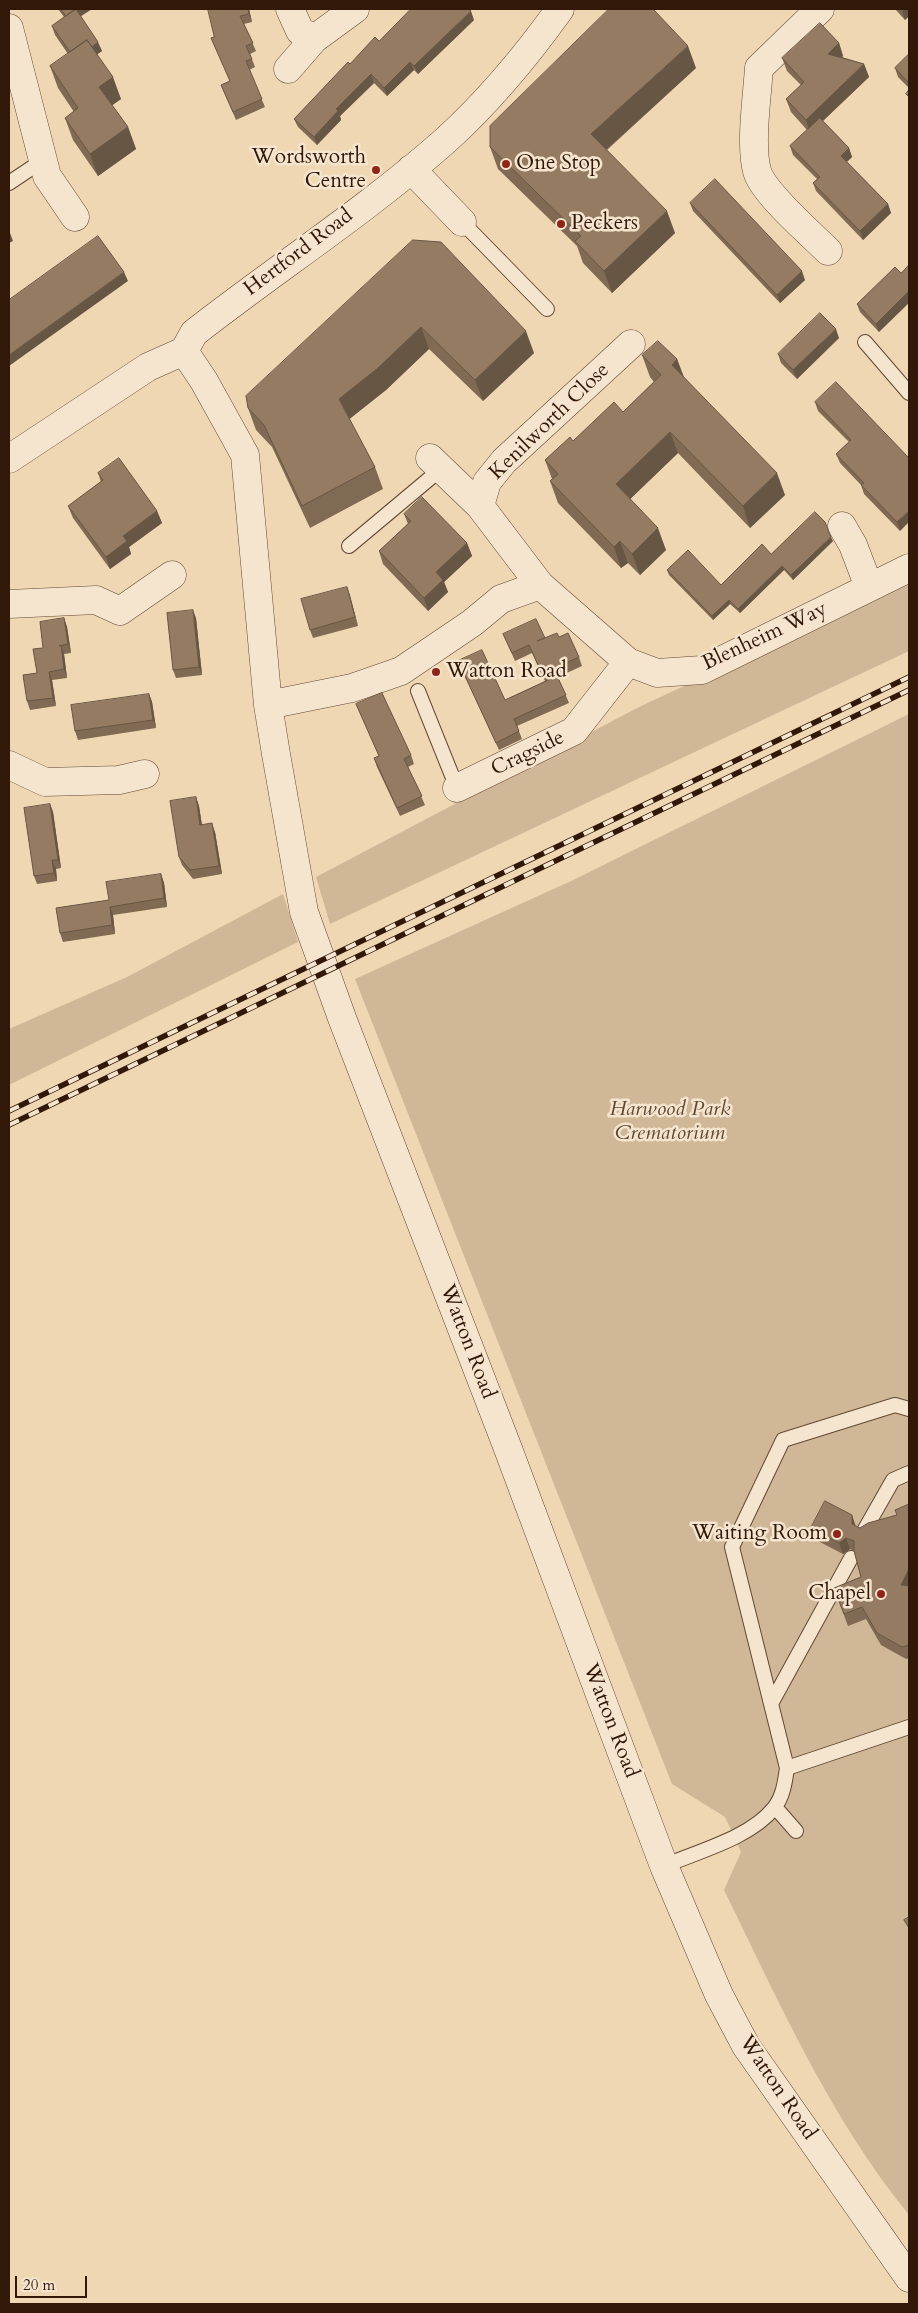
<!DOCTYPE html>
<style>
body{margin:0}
#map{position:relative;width:918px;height:2313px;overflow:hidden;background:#f0d7b4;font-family:Cardo,serif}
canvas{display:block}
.frame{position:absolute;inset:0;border:10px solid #321808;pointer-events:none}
.scale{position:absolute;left:15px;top:2276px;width:72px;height:22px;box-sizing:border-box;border:2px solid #321808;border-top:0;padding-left:6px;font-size:15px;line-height:18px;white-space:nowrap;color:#321808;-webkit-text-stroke:4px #f5e5ce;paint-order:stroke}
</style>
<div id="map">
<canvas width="918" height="2313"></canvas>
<div class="frame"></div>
<div class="scale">20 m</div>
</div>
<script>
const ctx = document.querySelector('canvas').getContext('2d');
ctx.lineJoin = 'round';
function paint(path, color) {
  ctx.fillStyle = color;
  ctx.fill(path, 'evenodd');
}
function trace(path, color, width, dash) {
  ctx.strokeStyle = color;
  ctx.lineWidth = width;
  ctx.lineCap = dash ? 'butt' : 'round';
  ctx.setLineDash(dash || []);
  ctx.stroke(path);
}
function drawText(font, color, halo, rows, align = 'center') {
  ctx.font = font + ' Cardo,serif';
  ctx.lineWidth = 5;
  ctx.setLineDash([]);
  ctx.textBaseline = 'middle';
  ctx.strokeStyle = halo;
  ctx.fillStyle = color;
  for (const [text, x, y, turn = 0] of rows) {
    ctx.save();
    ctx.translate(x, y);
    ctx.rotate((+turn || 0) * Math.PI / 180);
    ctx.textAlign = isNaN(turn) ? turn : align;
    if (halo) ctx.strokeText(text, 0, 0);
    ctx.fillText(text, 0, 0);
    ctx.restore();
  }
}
const green = new Path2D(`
 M909,581V651L330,924L316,877L639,707Z
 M909,714V2215C830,2118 779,2002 724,1890L741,1852L725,1817L672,1784L355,979L571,881Z
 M283,894L298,942L9,1085V1029L127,977Z`);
const lane = new Path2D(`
 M9,183L42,161
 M462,222L547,309
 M865,342L909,393
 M349,546L441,469
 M418,691L457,788
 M864,1531L893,1480L909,1473
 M772,1702L851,1558
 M787,1768L909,1727
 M775,1807L796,1831
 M664,1866C699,1851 750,1838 774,1808C783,1797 785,1782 787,1768L732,1547L783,1440L895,1405L909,1409`);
const street = new Path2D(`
 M290,9L300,31L314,39L355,9
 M820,9L759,68C757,97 750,145 757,171C763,193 811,234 828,251
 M9,28L47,176L75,217
 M288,69L314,39
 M411,169L462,222
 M184,351L204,381L245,455L268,705L276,754L304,912L342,1018L507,1446L664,1866L719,1995L746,2046L909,2278
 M430,458L480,506L540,585
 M9,459L148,367L184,351L194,333C277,268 367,210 446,140C489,101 527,55 560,9
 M480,506L487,482L504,461L631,344
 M842,526L853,545L869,587
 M9,604L96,600L120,611L172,575
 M268,705L352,688L401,671L472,623L501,599L540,585L628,662L657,673L702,670L909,568
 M9,765L45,782L119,780L145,774
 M457,788L574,731L628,662`);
const rail = new Path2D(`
 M9,1111L909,677
 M9,1125L909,690`);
const wall = new Path2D(`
 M58,9H92L80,16L102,51L97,54L121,99L112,105L128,127L136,149L98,176L73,140L65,118L74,112L58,88L50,66L68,54L55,35L52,26L64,17Z
 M249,9L252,22L244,24L256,51L250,54L255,67L249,70L265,107L236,120L221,85L230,81L211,38L214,37Z
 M895,9H909V16L905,20Z
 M474,20L418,74L414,70L387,96L374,83L340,116L341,120L317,145L298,127L294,119L350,64L379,41Z
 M839,43L843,56L842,57L864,64L869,77L823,121L849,148L852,157L847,162L888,204L891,213L863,240L816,191L813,183L817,179L793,155L790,146L807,130L791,112L786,99L801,85L787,71L782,58Z
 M909,54V88L898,77L895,68Z
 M696,68L607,150L675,233L612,293L583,263L577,246L498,169L490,147Z
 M690,203L805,280L780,303L693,211Z
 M413,240L534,353L483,401L429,349L386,390L349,419L375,467L383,489L310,528L272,447L256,430L248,408Z
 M901,273L879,332L860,312L857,304Z
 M839,338L797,379L781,363L778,354Z
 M642,355L677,359L684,377L785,495L750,528L678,453L630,499L666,550L640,575L628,563L621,568L558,503L550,481L552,479L545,460L623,412L654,382L650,377Z
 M815,402L909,458L900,531L864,494L861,485L840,463L836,454L849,442L818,411Z
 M98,473L157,511L162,523L129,547L131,554L110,569L73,518L68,506L101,482Z
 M404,514L467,543L472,556L444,582L448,592L428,611L383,564L379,551L408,524Z
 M833,541L793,580L784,570L740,613L730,604L713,620L669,575L667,570L721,585L771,554Z
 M347,587L358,626L313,638L310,630Z
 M64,618L67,627L71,653L64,654L67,678L52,680L56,706L30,710L27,701L37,673L43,648Z
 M196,618L202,675L176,678L173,670Z
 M503,634L545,638L559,637L579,657L582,666L558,677L569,703L517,726L522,739L499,750L458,661L505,700L545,681L532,653L515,661Z
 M149,694L152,702L156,728L78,740L75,731Z
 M356,704L411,755L414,764L408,767L425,805L400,816L377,767L374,758L379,756Z
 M196,797L199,806L202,825L215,832L222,874L193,879L182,865L179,857Z
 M50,804L53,812L61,868L56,869L57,881L37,884L34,876Z
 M161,874L164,883L167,907L113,915L115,934L63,942L60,933L109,900Z
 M909,1504V1658L906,1659L881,1645L866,1619L848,1626L834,1588L861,1577L854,1551L850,1549L843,1554L816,1540L811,1528L856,1526L860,1528L897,1515Z`);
const shadedWall = new Path2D(`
 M76,9H92L69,24Z
 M248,9H249L252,22L249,14Z
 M905,9H909V16L905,20L902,11Z
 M471,11L474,20L418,74L414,66Z
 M98,42L102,51L78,68L74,59Z
 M839,43L843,56L833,66L828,54Z
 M688,46L696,68L599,156L591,134Z
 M410,62L414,70L387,96L384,88Z
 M864,64L869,77L810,133L806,120Z
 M371,74L374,83L340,116L341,120L317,145L314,137L336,109Z
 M113,77L121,99L107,109L99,87Z
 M128,127L136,149L98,176L90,154Z
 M849,148L852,157L844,164L841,156Z
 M888,204L891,213L863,240L860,231Z
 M667,211L675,233L612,293L604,271Z
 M9,230L13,241L9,243Z
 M802,271L805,280L780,303L777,295Z
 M124,272L128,281L9,366V355Z
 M909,291V303L879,332L876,324Z
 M421,327L429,349L386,390L347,421L339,399Z
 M836,329L839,338L797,379L793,370Z
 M526,331L534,353L483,401L475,380Z
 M677,359L685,381L672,365Z
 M670,432L678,453L623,506L616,484Z
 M777,473L785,495L750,528L743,506Z
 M157,511L162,523L129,547L131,554L110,569L106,557L123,536Z
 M909,511V522L900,531L897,522Z
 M658,528L666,550L640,575L632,554Z
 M831,537L833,541L793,580L791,575Z
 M620,541L628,563L621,568L614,547Z
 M467,543L472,556L444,582L448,592L428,611L424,598L436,572Z
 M782,566L784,570L740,613L738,609Z
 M347,587L350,595L358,626L355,617Z
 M729,600L730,604L713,620L712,616Z
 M193,610L196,618L202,675L199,667Z
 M64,618L67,627L71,653L68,644Z
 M61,645L64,654L67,678L64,669Z
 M49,672L52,680L56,706L53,698Z
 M149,694L152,702L156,728L153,720Z
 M196,797L199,806L203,833L200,825Z
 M50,804L53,812L61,868L58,860Z
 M212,823L215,832L222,874L219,866Z
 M52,860L56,869L57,881L54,873Z
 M161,874L164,883L167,907L164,898Z
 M110,907L113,915L115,934L112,925Z
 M852,1515L856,1527L852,1524Z
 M846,1538L850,1549L843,1554L839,1543Z
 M909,1569V1589L901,1585Z`);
const building = new Path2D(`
 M61,9H76L66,16Z
 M76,9L98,42L92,47L87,40L70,52L52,26Z
 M208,9H248L249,14L240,16L253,43L246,46L252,59L246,61L262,99L233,112L221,85L230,81L211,38L214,37Z
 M411,9H468L471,11L414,66L410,62L384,88L371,74L336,109L338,111L314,137L294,119L348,62L350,64L375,37L379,41Z
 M609,9H653L688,46L591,134L667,211L604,271L575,241L581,236L490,147V126Z
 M820,23L839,43L828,54L864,64L806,120L786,99L804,82L782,58Z
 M87,40L113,77L99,87L128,127L90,154L65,118L78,108L50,66Z
 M909,54V83L895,68Z
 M909,90V97L906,94Z
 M820,118L849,148L841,156L888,204L860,231L813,183L820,177L790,146Z
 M715,179L802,271L777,295L690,203Z
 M98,236L124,272L9,355V300Z
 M413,240L441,242L526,331L475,380L421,327L378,368L339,399L375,467L302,506L264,425L248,408L246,396Z
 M909,265V291L876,324L857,304L895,267L901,273Z
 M820,313L836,329L793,370L778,354Z
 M658,341L677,359L672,365L777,473L743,506L670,432L616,484L658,528L632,554L620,541L614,547L550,481L558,474L545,460L570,437L573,441L614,402L623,412L661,375L642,355Z
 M836,382L909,458V511L897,522L861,485L864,483L836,454L851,440L815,402Z
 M119,458L157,511L123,536L127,541L106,557L68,506L103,480L98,473Z
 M422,497L467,543L436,572L443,580L424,598L379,551L411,521L404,514Z
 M815,512L825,522L831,537L791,575L782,566L738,609L729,600L712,616L667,570L688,550L721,585L762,544L771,554Z
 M347,587L355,617L310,630L301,599Z
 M193,610L199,667L173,670L167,613Z
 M64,618L68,644L59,646L61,645L64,669L49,672L53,698L27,701L23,675L37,673L33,649L43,648L40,622Z
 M536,619L545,638L537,641L557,633L559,637L568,633L579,657L542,674L529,645L512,653L503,634Z
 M482,650L505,700L557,676L566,695L514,719L519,731L496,743L458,661Z
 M382,693L411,755L404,759L422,796L397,808L374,758L379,756L356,704Z
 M149,694L153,720L75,731L71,705Z
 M196,797L200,825L212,823L219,866L190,870L179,857L170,801Z
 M50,804L58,860H52L54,873L34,876L24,808Z
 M161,874L164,898L110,907L112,925L60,933L56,908L109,900L106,882Z
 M825,1501L852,1515V1524L860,1528L868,1523L897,1515L895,1510L909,1504V1569L901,1585L909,1586V1645L902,1647L877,1633L862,1607L844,1614L834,1588L861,1577L854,1551V1541L846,1538L839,1543L811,1528Z
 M909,1917V1928L904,1920Z`);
const markers = [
 [506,164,5,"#8f2418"],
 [376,170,5,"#8f2418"],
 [561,224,5,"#8f2418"],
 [436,672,5,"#8f2418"],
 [837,1534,5,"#8f2418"],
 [881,1594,5,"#8f2418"]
];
const poiNames = [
 ["Wordsworth",366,158],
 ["Centre",366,182],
 ["One Stop",516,164,"left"],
 ["Peckers",571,224,"left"],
 ["Watton Road",446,672,"left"],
 ["Waiting Room",827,1534],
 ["Chapel",871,1594]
];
const streetNames = [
 ["Hertford Road",299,253,-37],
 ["Kenilworth Close",550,422,-44],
 ["Blenheim Way",765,637,-25],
 ["Cragside",528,754,-26],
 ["Watton Road",467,1342,69],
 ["Watton Road",610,1721,69],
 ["Watton Road",777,2088,56]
];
const parkNames = [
 ["Harwood Park",670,1110],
 ["Crematorium",670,1134]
];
paint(green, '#d0b797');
trace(lane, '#624833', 16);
trace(street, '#624833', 29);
trace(lane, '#f5e5ce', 14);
trace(street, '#f5e5ce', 28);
trace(rail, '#321808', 5.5);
trace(rail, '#f5e5ce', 4, [11]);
paint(wall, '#806a53');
paint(shadedWall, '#685644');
paint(building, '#957b61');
trace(building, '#685644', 1);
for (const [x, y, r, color] of markers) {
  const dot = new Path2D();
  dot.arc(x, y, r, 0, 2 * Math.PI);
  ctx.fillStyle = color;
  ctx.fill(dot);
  trace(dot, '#f5e5ce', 2);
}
drawText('21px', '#321808', '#f5e5ce', poiNames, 'right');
drawText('21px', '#321808', '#f5e5ce', streetNames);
drawText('italic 21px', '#614833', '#f5e5ce', parkNames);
</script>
